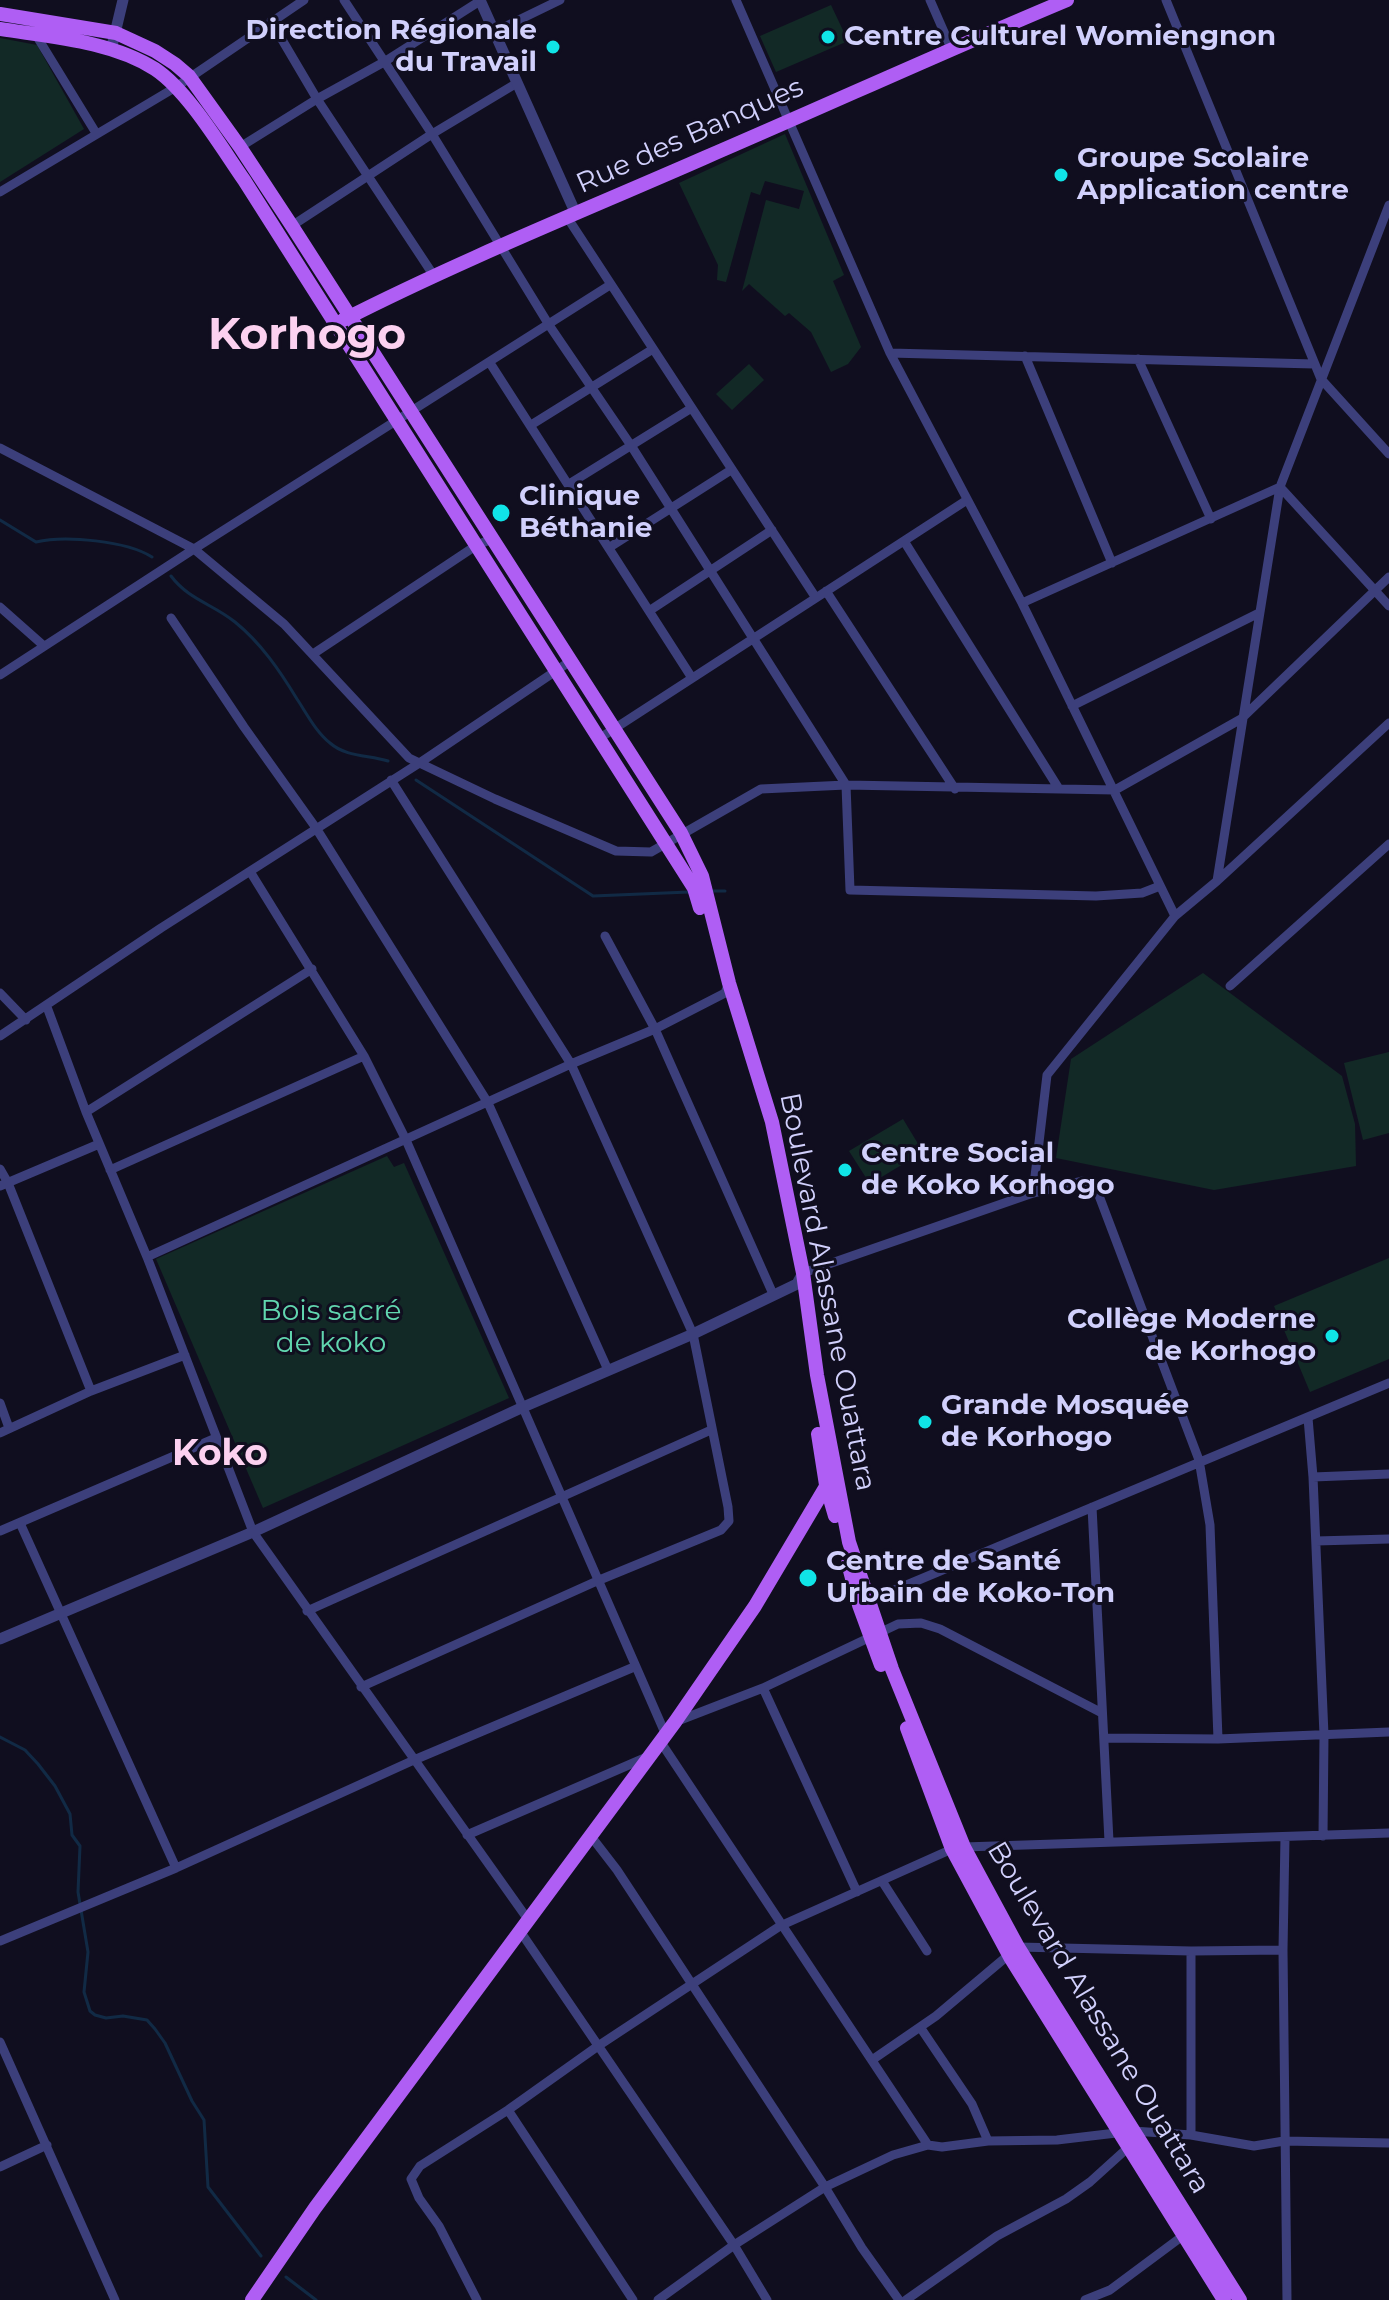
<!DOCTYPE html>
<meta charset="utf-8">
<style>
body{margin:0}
canvas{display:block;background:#100e1f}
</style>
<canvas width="1389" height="2300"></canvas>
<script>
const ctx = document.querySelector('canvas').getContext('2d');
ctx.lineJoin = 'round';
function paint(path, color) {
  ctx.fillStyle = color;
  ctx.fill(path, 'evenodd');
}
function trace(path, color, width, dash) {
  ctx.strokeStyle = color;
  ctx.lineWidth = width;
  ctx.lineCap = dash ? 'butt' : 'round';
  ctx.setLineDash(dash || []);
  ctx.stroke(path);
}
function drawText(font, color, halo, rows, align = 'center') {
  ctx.font = font + ' Montserrat,sans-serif';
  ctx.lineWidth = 6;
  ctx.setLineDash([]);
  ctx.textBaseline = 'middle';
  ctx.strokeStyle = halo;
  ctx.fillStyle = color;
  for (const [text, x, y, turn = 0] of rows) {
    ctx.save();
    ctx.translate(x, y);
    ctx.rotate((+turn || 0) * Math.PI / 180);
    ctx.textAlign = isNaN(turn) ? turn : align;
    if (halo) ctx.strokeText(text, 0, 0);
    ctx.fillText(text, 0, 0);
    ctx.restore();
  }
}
const green = new Path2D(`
 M831,5L848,41L776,72L760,36Z
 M0,38L37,45L84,129L0,182Z
 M785,134L844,275L833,281L861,347L848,364L831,372L811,332L789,313L785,316L749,284L742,291L766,200L799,209L804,191L765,181L760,195L751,192L726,282L717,280L718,265L679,183Z
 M749,364L764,380L732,410L716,394Z
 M1203,973L1342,1076L1355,1124L1356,1166L1214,1190L1056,1158L1071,1059Z
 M1389,1052V1133L1363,1140L1344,1063Z
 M903,1119L923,1152L870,1184L849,1151Z
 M387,1156L394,1167L404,1163L509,1398L263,1508L156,1259Z
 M1389,1258V1359L1310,1392L1274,1306Z`);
const stream = new Path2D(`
 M0,520L36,542C65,535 127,541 152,557
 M171,576C189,600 213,604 235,622C261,643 280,671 297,699C307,714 316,732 330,743C346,757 368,755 388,761
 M416,780L593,896L689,892
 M709,891H725
 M0,1737L25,1750L38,1764L55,1786L70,1814L72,1835L80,1846L78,1892L88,1952L84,1992L90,2011L95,2015L106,2018L123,2016L147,2020L155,2029L165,2043L192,2101L204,2120L208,2187L261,2256
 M286,2277L316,2300`);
const minor = new Path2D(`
 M344,0L432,134L549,325L632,447L846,785L850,890L1096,896L1142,893L1160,886
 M736,0L890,353L1022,603L1175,916
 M930,0L951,48
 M1166,0L1321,379L1389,454
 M271,21L317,99L434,276
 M494,32L560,0
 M36,35L96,133
 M240,147L317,99L384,62L480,1
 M0,192L176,87L304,0
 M567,217L816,598
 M290,227L432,134L517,83
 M890,353L1314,364
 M1025,356L1112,563
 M1138,359L1211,519
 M490,363L692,678
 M531,425L653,349
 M0,448L194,549L284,624L409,758L495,799L616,851L651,852L761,789L846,785L1115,790L1241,719L1389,577
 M569,484L690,409
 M904,541L1059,789
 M610,547L731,470
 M826,591L955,789
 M1022,603L1280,487L1389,606
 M0,607L44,646
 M649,611L772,530
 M171,618L244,727L316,828L488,1103L608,1370
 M313,654L477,545L492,539
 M0,675L194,549L610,285
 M1072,706L1259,613
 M600,738L967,500
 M251,873L364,1056L406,1140L665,1733
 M1217,881L1280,487L1389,205
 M605,936L655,1029L773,1294
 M1230,986L1389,844
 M0,993L26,1020
 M47,1007L86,1112L147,1257L253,1532L529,1921
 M0,1036L161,928L421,762L572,660
 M86,1112L312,969
 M0,1169L8,1183L91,1391
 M110,1170L364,1056
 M0,1186L99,1144
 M1033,1193L1047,1075L1175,916L1217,881L1389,723
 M147,1257L571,1064L655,1029L725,993L729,983
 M803,1273L1033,1193L1083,1181L1098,1193L1199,1460L1210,1525L1218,1739
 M0,1403L9,1428
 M1308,1418L1313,1477L1324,1735L1323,1836
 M0,1433L91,1391L185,1355
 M1313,1477L1389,1474
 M1092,1507L1109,1841
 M20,1523L176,1868
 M0,1531L216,1438
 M1316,1541L1389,1539
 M866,1602L1389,1383
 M307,1611L711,1430
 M361,1687L597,1581L721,1530L729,1521L728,1507L693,1334L571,1064L391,780
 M763,1688L857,1892
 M675,1722L763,1688L898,1624L921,1623L940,1629L1102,1713
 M1104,1738L1218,1739L1389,1732
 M660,1741L928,2145
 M467,1835L647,1757
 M590,1835L617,1870L825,2187L862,2248L899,2300
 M1285,1837L1283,1950L1287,2300
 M882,1881L927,1951
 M520,1931L734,2245L767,2300
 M0,1941L176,1868L414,1760L634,1667
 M1191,1951V2135
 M920,2027L972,2104L988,2141
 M0,2042L115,2300
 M872,2060L936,2016L1018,1947L1191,1951L1283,1950
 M508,2110L633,2300
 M0,2167L47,2145
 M477,2300L439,2226L419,2198L411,2179L420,2166L508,2110L598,2046L780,1926L952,1849L964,1847L1389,1833
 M658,2300L734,2245L825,2187L893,2155L928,2145L942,2147L988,2141L1057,2140L1133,2131L1191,2135L1254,2146L1284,2141L1389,2143
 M906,2300L997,2236L1066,2199L1090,2182L1132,2144
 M1085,2300L1110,2290L1188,2232`);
const tertiary = new Path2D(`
 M480,0L576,214
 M111,50L123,0
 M0,1639L253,1532L521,1408L693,1334L797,1284L803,1273`);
const primary = new Path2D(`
 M0,14L116,33L155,51L175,64L189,76L240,147L292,226L681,833L702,876L729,983L772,1122L803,1273L817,1375L849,1542L892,1669L964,1847L1018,1947L1240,2300
 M0,29C51,37 111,41 155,69C188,91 221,147 244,180L694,888L700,908
 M343,320C461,260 583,211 704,158C825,106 945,51 1067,0
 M818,1434L826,1485L835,1516
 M848,1563L859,1605L881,1665
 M907,1728L952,1849L1010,1957L1224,2300
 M252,2300L315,2208L675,1722L755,1606L828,1483`);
const markers = [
 [828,37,8,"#10e4e7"],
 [553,47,8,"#10e4e7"],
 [1061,175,8,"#10e4e7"],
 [501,513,10,"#10e4e7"],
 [845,1170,8,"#10e4e7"],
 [1332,1336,8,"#10e4e7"],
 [925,1422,8,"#10e4e7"],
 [808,1578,10,"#10e4e7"]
];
const poiNames = [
 ["Direction Régionale",537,31,"right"],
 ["du Travail",537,63,"right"],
 ["Centre Culturel Womiengnon",844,37],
 ["Groupe Scolaire",1077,159],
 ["Application centre",1077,191],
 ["Clinique",519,497],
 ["Béthanie",519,529],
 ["Centre Social",861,1154],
 ["de Koko Korhogo",861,1186],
 ["Collège Moderne",1316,1320,"right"],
 ["de Korhogo",1316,1352,"right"],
 ["Grande Mosquée",941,1406],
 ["de Korhogo",941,1438],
 ["Centre de Santé",826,1562],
 ["Urbain de Koko-Ton",826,1594]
];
const streetNames = [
 ["Rue des Banques",690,136,-24],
 ["Boulevard Alassane Ouattara",827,1292,79],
 ["Boulevard Alassane Ouattara",1098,2018,59]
];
const parkNames = [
 ["Bois sacré",331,1312],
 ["de koko",331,1344]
];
const districtNames = [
 ["Koko",220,1454]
];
const townNames = [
 ["Korhogo",307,336]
];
paint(green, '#122926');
trace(stream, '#112a45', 3);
trace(minor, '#3c3f7b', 9);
trace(tertiary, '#3c3f7b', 11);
trace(primary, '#af5ef4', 14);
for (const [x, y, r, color] of markers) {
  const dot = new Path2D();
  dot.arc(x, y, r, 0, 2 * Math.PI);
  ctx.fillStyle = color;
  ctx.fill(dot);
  trace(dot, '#100e1f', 3);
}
drawText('bold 28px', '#d1d0fc', '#100e1f', poiNames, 'left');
drawText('28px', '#d1d0fc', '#100e1f', streetNames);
drawText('28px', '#61d6af', '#100e1f', parkNames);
drawText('bold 36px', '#fcd1f0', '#100e1f', districtNames);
drawText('bold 44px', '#fcd1f0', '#100e1f', townNames);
</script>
